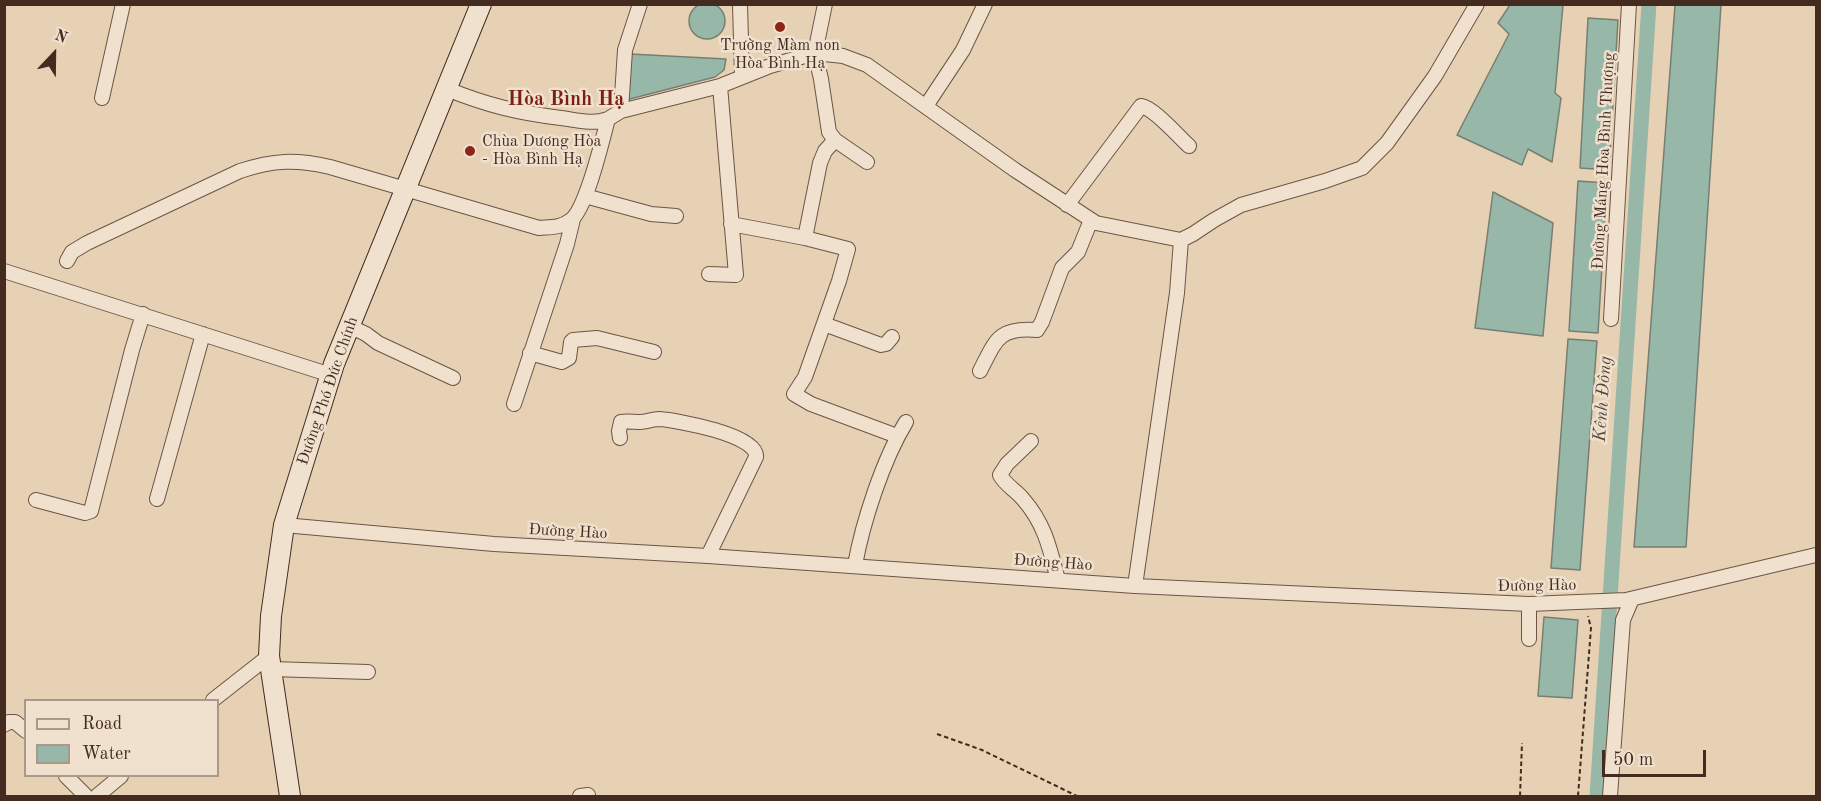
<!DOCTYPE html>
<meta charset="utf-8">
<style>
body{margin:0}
#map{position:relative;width:1821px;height:801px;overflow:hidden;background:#e7d1b4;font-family:"Old Standard TT",serif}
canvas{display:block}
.frame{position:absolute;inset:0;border:6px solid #442b20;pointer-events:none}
.legend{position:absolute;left:24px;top:699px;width:195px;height:78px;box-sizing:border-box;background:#efe1ce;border:2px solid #ab9888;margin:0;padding:8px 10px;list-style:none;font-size:18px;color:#442b20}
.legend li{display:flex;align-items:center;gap:12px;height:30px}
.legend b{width:30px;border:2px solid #ab9888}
.north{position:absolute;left:24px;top:24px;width:60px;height:60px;-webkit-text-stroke:4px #efe1ce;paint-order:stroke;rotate:22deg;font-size:16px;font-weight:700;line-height:24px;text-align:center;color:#442b20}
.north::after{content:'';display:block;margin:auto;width:21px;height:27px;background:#442b20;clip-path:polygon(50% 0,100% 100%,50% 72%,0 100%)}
.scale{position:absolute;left:1602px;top:750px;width:104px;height:27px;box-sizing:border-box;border:3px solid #442b20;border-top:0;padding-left:8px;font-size:18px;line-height:21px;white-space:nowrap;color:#442b20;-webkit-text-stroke:4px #efe1ce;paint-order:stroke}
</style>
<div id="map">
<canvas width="1821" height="801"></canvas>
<div class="frame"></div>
<ul class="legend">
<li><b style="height:8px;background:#efe1ce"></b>Road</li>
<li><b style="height:16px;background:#97b7a9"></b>Water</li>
</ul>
<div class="north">N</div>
<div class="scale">50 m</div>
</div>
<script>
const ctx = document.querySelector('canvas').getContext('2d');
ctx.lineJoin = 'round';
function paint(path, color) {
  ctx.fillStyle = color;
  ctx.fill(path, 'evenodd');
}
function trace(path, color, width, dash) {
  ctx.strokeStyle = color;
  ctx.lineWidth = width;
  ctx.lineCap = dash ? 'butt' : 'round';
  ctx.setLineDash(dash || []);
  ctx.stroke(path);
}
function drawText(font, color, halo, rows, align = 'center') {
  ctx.font = font + ' "Old Standard TT",serif';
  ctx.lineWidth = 5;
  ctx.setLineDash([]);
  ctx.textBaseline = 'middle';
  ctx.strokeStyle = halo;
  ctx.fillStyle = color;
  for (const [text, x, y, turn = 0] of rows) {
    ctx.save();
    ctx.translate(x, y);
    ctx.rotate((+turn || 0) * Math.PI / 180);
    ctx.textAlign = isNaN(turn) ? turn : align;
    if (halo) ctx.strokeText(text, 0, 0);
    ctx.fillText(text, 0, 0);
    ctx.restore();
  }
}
const water = new Path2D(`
 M689 21a18 18 0 1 1 36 0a18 18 0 1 1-36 0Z
 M1510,5H1563L1555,93L1561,98L1552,162L1528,149L1522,165L1457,135L1509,34L1498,23Z
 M1675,5H1721L1686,547H1634Z
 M1588,18L1618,20L1609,170L1580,168Z
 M630,54L726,59L724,70L715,77L626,100Z
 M1578,181L1607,183L1598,333L1569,331Z
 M1493,192L1553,223L1543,336L1475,328Z
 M1568,339L1597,341L1580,570L1551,568Z
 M1544,617L1578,620L1572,698L1538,696Z`);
const canal = new Path2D(`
 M1597,796L1649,4`);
const path = new Path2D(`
 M937,734L982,750L1077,796
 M1520,796L1522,743
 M1578,796L1591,628L1588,616`);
const street = new Path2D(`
 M740,4L742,76
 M825,4L815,53L821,79L829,132L835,140L867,162
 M447,89C486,105 519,113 561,118C576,120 593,125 608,119
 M102,98L123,4
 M926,106L963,50L985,4
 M621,111L625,50L640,4
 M585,196L651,214L676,216
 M1067,205L1141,106C1154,108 1178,136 1189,146
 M731,224L805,238L848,249L839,281L805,377L794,394L811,404L897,436
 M805,238L820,163L825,151L835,140
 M67,261L72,252L87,243L240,171C274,160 295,159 330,167L539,228C551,227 561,228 571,220C587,207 602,141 608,119L621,111L720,86L770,66L815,53L843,56L867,65L1015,170L1096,223L1181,240L1193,234L1214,220L1241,205L1325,181L1362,168L1387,143L1435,76L1477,4
 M4,271L331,375
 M709,274L736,275L720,86
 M1611,319L1629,4
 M824,324L881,345L886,344L892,337
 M349,326L366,334L378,343L453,378
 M530,353L562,362L569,358L571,342L573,340L597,338L654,352
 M980,371C996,340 998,327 1037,330L1042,322L1062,268L1078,252L1091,220
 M514,404L567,244L573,219
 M620,438L619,431L621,422C627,421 634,422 640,422C647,422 652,419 659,419C676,420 759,435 756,457L708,556
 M1031,441L1007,464L1000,475C1005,485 1016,490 1023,499C1045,524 1050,549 1058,580
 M157,499L203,334
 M36,500L85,513L91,511L132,350L143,314
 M284,525L494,544L708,556L1135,586L1529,604L1626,600L1816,555
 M855,565C863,521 883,460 906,422
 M1135,586L1177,293L1181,240
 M1529,604V639
 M271,669L368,672
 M213,700L269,656
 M4,725L9,722H15L26,731
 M66,776L86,796
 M97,796L121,776
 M580,796L588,795
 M1610,796L1623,620L1632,599`);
const secondary = new Path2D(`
 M290,796L269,656L271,616L284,525L334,364L481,4`);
const markers = [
 [780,27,6,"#8f2418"],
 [470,151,6,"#8f2418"]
];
const poiNames = [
 ["Trường Màm non",780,46],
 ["Hòa Bình Hạ",780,64],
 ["Chùa Dương Hòa",482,142,"left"],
 ["- Hòa Bình Hạ",482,160,"left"]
];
const streetNames = [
 ["Đường Máng Hòa Bình Thượng",1604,161,-87],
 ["Đường Phó Đức Chính",328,391,-71],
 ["Đường Hào",568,532,3],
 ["Đường Hào",1053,563,4],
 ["Đường Hào",1537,586,-1]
];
const waterNames = [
 ["Kênh Đông",1603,399,-86]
];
const quarterNames = [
 ["Hòa Bình Hạ",566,100]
];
paint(water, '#97b7a9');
trace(water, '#767f72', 1.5);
trace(canal, '#97b7a9', 15);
trace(street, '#6d5445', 16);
trace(secondary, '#442b20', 22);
trace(path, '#442b20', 2, [4.5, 3]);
trace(street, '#efe1ce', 14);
trace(secondary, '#efe1ce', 20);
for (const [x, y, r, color] of markers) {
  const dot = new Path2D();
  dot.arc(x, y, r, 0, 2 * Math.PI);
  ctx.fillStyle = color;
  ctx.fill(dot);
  trace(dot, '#efe1ce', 2);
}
drawText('16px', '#442b20', '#efe1ce', poiNames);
drawText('16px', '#442b20', '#efe1ce', streetNames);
drawText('italic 18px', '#55473b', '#efe1ce', waterNames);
drawText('bold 20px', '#7a1f14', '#efe1ce', quarterNames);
</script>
